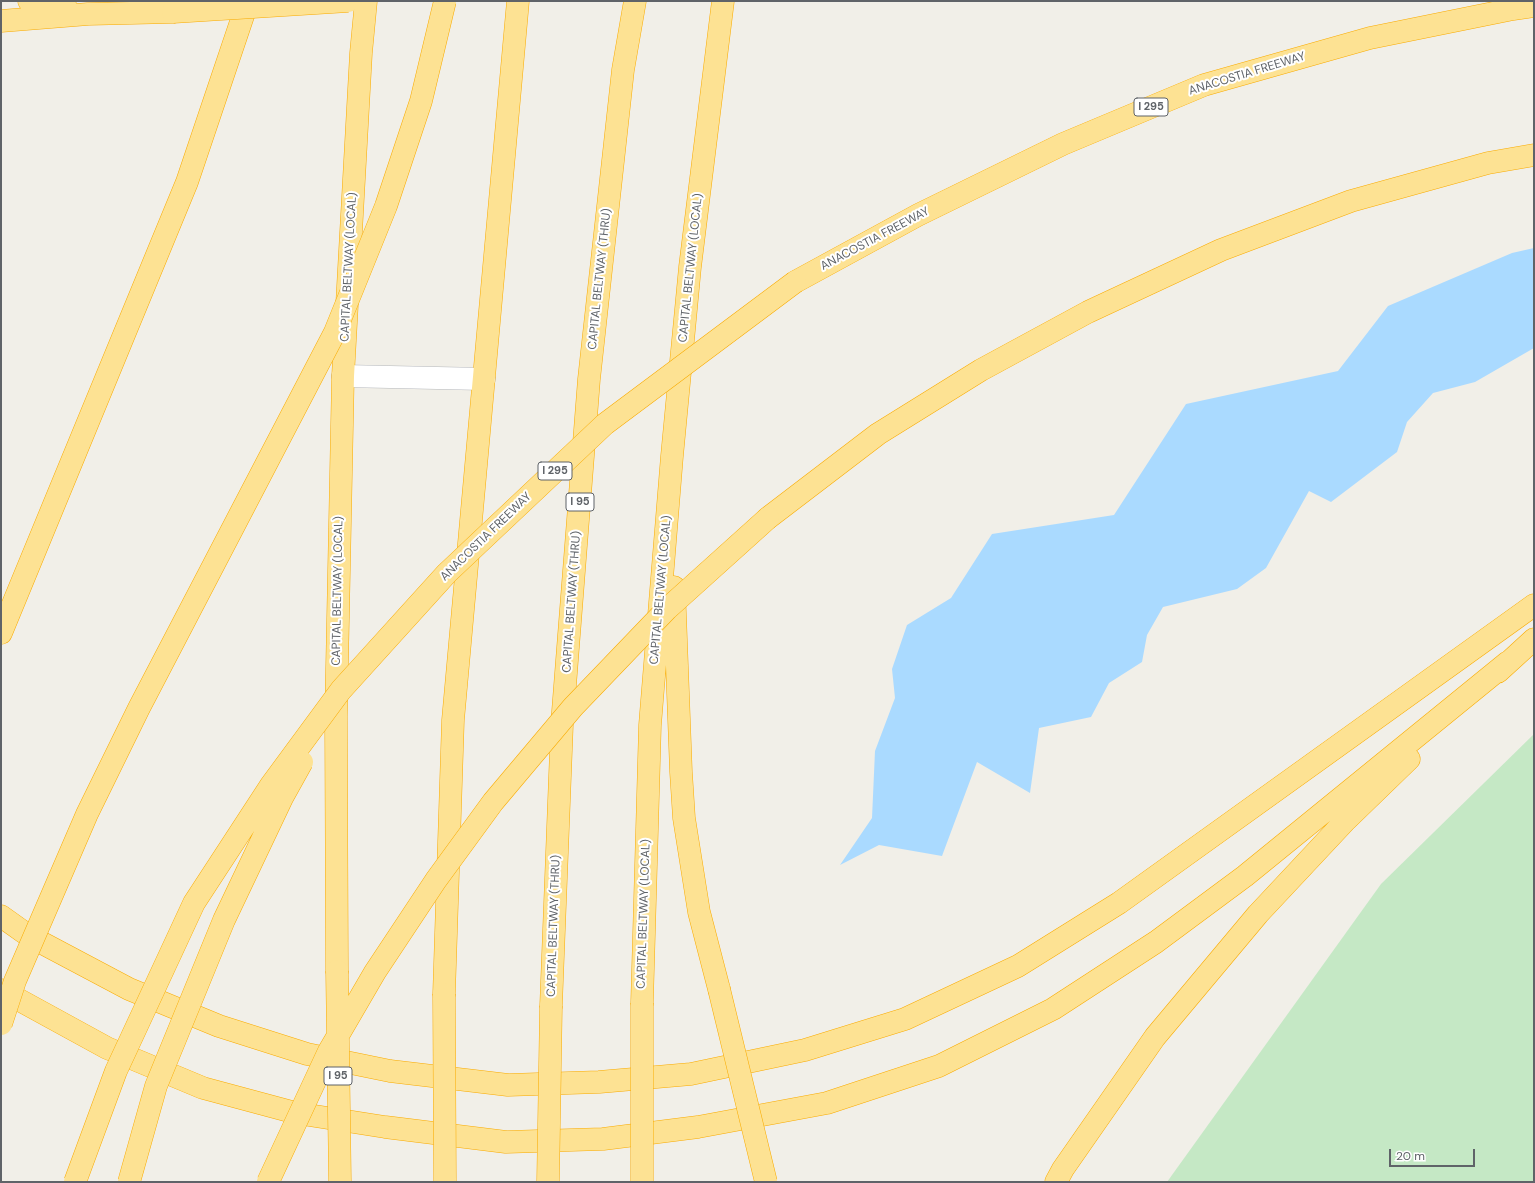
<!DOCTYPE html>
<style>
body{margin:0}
#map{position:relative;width:1535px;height:1183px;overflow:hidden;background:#f1efe8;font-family:"DM Sans",sans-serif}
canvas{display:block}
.frame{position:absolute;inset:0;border:2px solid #5f6368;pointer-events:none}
.scale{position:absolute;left:1389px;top:1149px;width:86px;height:18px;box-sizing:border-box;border:2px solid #5f6368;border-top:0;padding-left:5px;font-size:12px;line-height:14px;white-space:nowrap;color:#5f6368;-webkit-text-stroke:3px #fff;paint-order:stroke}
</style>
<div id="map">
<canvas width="1535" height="1183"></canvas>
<div class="frame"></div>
<div class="scale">20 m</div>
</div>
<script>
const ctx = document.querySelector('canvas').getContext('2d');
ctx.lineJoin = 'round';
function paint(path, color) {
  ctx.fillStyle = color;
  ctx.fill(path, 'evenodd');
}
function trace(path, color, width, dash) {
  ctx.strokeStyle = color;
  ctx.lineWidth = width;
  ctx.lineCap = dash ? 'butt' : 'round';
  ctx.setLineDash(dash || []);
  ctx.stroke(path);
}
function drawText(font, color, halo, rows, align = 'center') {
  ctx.font = font + ' "DM Sans",sans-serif';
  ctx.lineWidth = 4;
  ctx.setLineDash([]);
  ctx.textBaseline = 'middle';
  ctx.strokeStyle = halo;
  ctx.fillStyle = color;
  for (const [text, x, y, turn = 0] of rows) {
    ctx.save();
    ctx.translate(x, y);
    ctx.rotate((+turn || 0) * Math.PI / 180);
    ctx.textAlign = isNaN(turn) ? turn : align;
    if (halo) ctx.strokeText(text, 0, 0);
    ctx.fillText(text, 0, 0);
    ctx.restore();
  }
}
const green = new Path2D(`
 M1534,734V1182H1167L1381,884Z`);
const water = new Path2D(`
 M1534,248V348L1475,382L1433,393L1407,422L1397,452L1331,502L1309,491L1266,568L1237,589L1163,607L1147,635L1142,662L1109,683L1091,717L1039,728L1030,793L977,762L942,856L879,845L840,865L872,818L875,751L895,698L892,669L907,625L951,598L992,534L1114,515L1186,404L1338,371L1388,306L1512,253Z`);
const minor = new Path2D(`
 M343,376L484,379`);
const highway = new Path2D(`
 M29,1L67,9
 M1,21L88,14L173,12
 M795,282L918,215L1063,144L1204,85L1370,38L1513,9L1534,6
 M768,518L878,434L981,370L1088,312L1221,250L1351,201L1488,163L1534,155
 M674,587L681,772L684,818L699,912L719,989
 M1,633L187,182L248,1
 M1498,672L1534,639
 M1,916L29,936L129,989L219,1026L307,1054L390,1071L508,1085L599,1082L691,1074L805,1050L905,1019L1018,966L1119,903L1534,605
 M337,971L336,716L343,376L361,53L366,1
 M1,990L107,1048L203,1088L296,1113L385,1127L506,1142L603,1139L698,1127L827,1103L939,1066L1053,1009L1156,942L1245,876L1508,662
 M444,994L453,720L518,1
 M642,1003L650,725L672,456L690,267L723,1
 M551,1006L562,724L589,379L623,70L635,1
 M1056,1182L1063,1169L1155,1037L1258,914L1346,820L1409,759`);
const highwayBridge = new Path2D(`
 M173,12L348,1
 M337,971L340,1182
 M719,989L766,1182
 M444,994L445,1182
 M642,1003V1182
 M1,1024L15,981L87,814L139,708L335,332L386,206L421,101L445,1
 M75,1182L116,1071L194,903L271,785L341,690L447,573L605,424L795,282
 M129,1182L156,1086L224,920L282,798L302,762
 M268,1182L329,1051L375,972L436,880L493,802L573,707L667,609L768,518
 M548,1182L551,1006`);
const shields = [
 [1151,107,34],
 [555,471,34],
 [580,502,28],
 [338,1076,28]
];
const shieldNames = [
 ["I 295",1151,107],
 ["I 295",555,471],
 ["I 95",580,502],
 ["I 95",338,1076]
];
const streetNames = [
 ["ANACOSTIA FREEWAY",1247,74,-17],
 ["ANACOSTIA FREEWAY",875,239,-28],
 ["CAPITAL BELTWAY (LOCAL)",349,267,-87],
 ["CAPITAL BELTWAY (LOCAL)",691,268,-84],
 ["CAPITAL BELTWAY (THRU)",600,279,-84],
 ["ANACOSTIA FREEWAY",486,537,-44],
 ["CAPITAL BELTWAY (LOCAL)",661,590,-85],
 ["CAPITAL BELTWAY (LOCAL)",338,591,-89],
 ["CAPITAL BELTWAY (THRU)",572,602,-86],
 ["CAPITAL BELTWAY (LOCAL)",644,914,-88],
 ["CAPITAL BELTWAY (THRU)",554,926,-88]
];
paint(green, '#c5e8c5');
paint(water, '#aadaff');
trace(minor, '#b5b8bc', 23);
trace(highway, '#f9ab00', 23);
trace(minor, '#fff', 22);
trace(highway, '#fde293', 22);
trace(highwayBridge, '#f9ab00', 23, []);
trace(highwayBridge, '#fde293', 22);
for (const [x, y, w] of shields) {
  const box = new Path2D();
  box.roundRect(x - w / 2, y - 9, w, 18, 3);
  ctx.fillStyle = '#fff';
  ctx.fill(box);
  trace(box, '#5f6368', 1);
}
drawText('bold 11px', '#5f6368', null, shieldNames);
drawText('12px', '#5f6368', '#fff', streetNames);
</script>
